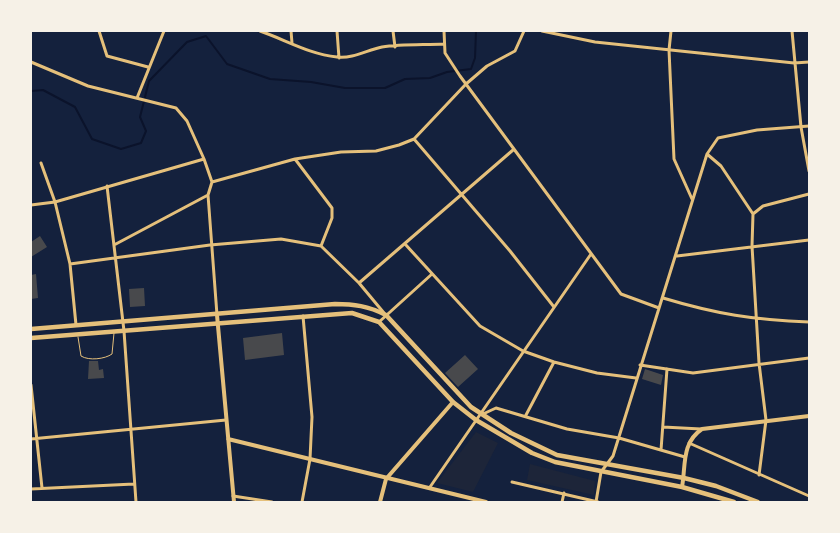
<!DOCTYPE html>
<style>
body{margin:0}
#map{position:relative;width:840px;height:533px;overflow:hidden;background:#14213d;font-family:"Fira Sans Condensed",sans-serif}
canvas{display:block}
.frame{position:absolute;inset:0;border:32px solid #f6f1e7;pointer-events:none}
</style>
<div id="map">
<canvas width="840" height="533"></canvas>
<div class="frame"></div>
</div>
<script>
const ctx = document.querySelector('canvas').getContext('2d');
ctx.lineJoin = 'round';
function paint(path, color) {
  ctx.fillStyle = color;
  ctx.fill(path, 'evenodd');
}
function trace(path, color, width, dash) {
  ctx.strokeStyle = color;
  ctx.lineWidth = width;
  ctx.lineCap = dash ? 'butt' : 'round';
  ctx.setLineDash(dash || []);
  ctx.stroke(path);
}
const green = new Path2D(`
 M476,432L498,443L473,492L437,483Z
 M530,464L595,481L594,495L527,480Z`);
const stream = new Path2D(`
 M31,91L43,90L75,107L92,139L121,149L141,143L146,131L140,117L149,81L187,42L206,36L227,64L270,79L311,82L345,88H385L405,79L430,78L447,72L471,69L475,58L476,31`);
const building = new Path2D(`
 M40,236L47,247L31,257V242Z
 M36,274L38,298L31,299V275Z
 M144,288L145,306L130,307L129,289Z
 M282,333L284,355L245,360L243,338Z
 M465,355L478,369L458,387L445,373Z
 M89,361H98L99,370L103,369L104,378L88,379Z
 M645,369L663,375L661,385L642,379Z`);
const service = new Path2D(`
 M78,337L81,356C89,361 105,359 112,354L114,333`);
const minor = new Path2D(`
 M99,31L107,56L148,67
 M260,31C286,40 309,54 337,57C353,59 367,50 382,47C401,44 424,45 444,44
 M291,31L292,43
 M337,31L339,58
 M393,31L395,47
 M444,31L445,53L460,76L621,294L659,308
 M542,31L595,42L794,63L809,62
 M671,31L669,50L674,159L692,199
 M792,31L801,127L809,171
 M31,62L88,86L176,108L187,121L204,159L212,182L208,195L217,315
 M137,98L164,31
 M414,139L510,251L554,307
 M707,154L721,166L753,214L752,246L759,363L766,420L759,475
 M295,159L332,208V218L321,246
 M41,163L55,202L70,264L76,325
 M212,182L295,159L341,152L376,151L399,145L414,139L466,84L487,66L515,51L524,31
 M107,186L124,331L136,502
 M31,205L55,202L204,159
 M753,214L763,206L809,194
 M405,244L480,326L523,351L554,362L597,373L636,378
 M114,245L208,195
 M677,256L809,240
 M70,264L210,245L281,239L321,246L359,283L384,313
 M359,283L513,150
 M663,298C716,314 754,320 809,322
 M379,322L432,274
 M640,365L693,373L809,358
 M31,385L42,488
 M483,414L496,408L567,429L619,438L685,457
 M526,415L554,362
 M663,427L701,429
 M31,439L226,420
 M689,443L809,496
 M661,450L667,369
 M512,482L598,502
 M430,487L591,254
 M31,489L134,484
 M233,496L272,502
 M302,502L310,459L312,417L303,316
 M562,502L564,493
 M596,502L601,472L613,456L707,154L718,138L757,130L809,126`);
const tertiary = new Path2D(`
 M217,315L234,502
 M228,439C314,460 400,481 486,502
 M380,502L386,479L453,402`);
const secondary = new Path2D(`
 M682,487C686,466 681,443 702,429L809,416`);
const primary = new Path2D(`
 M31,329L335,304C354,304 368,306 386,315L471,407L511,433L557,455L684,478L716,486L758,502
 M31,338L352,313L379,322L453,402L476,420L532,453L555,462L682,487L734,502`);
paint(green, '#1d2539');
trace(stream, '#0b132b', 2);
paint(building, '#48494c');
trace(service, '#e5c07b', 1);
trace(minor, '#e5c07b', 3);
trace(tertiary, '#e5c07b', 4);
trace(secondary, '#e5c07b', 4);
trace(primary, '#e5c07b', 4.5);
</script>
